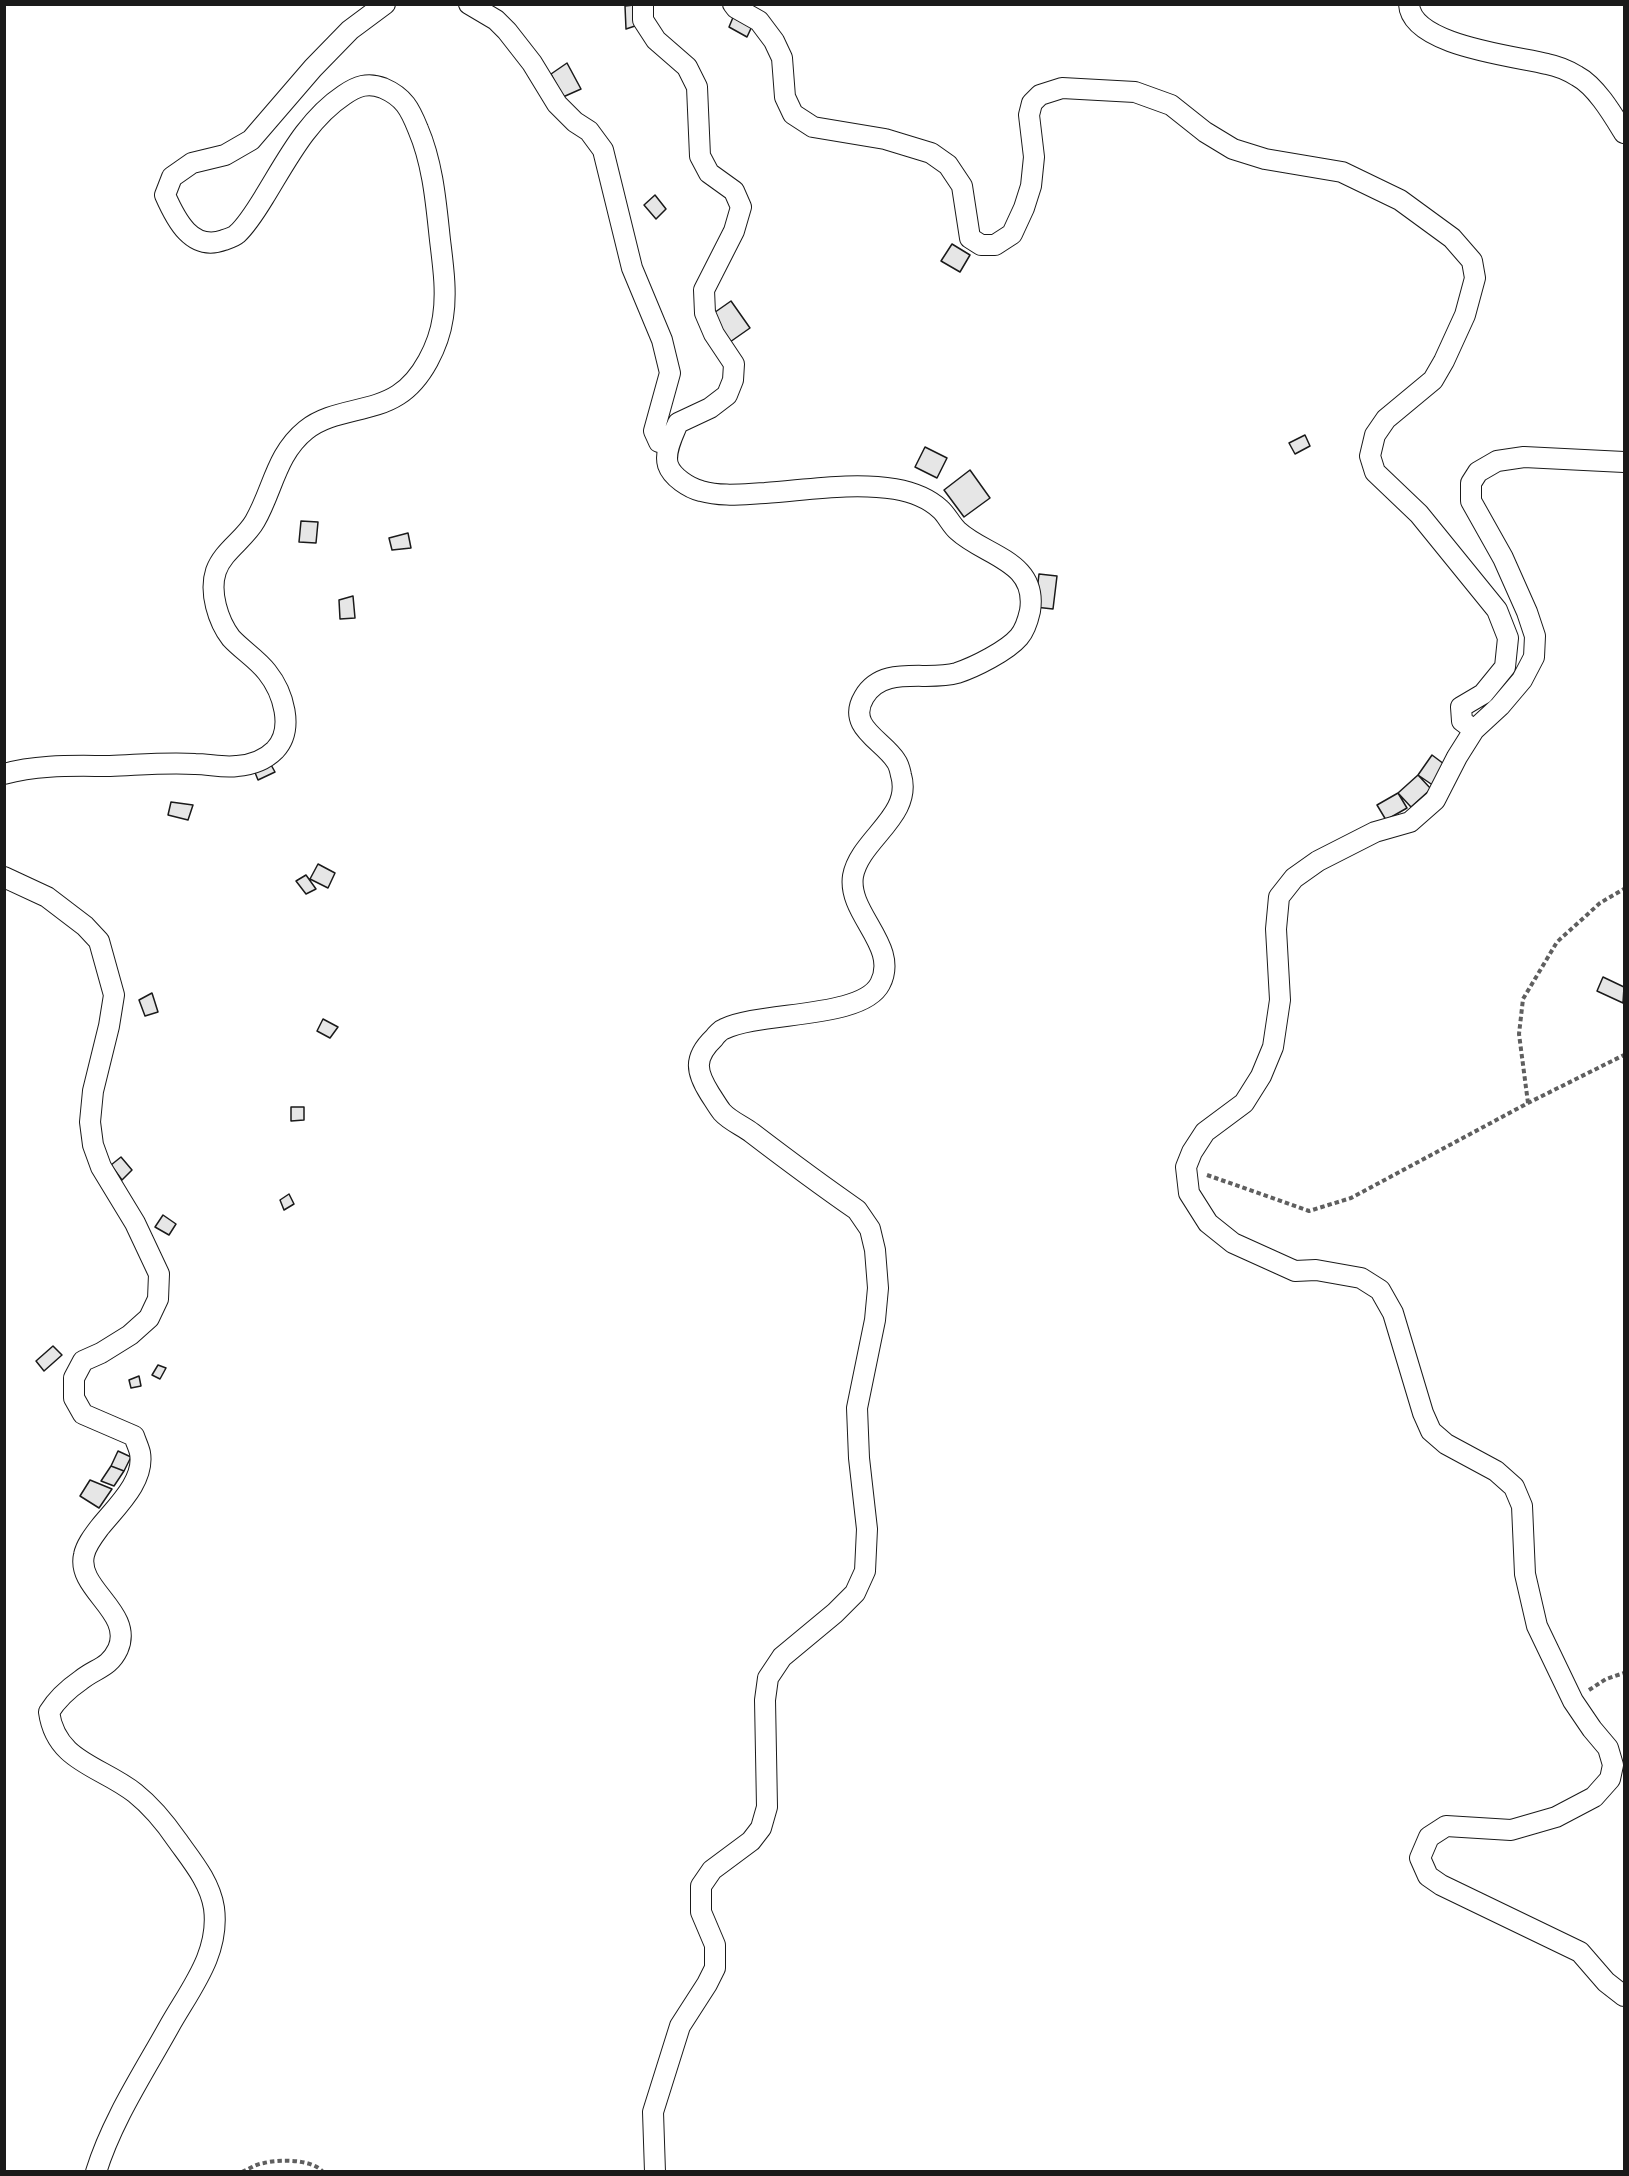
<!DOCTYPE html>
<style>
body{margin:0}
#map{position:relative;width:1629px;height:2176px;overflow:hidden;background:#fff;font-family:Manrope,sans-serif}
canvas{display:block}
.frame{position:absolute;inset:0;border:6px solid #1a1a1a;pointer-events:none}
</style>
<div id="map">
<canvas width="1629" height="2176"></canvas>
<div class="frame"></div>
</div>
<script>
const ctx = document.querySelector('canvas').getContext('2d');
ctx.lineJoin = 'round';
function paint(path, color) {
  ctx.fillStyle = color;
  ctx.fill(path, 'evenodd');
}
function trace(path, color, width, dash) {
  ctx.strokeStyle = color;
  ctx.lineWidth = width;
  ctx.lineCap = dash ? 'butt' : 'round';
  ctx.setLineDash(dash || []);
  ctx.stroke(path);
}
const building = new Path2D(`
 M634,5L635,26L626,29L625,6Z
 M734,15L753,24L747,37L729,27Z
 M567,63L581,89L563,97L551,74Z
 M655,195L666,209L656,219L644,205Z
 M952,244L970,255L960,272L941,261Z
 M731,301L750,328L730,342L711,315Z
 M1305,435L1310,446L1295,454L1289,443Z
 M925,447L947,458L937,478L915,467Z
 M970,470L990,498L964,517L944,490Z
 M301,521L318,522L316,543L299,542Z
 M408,533L411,548L392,550L389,538Z
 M1039,574L1057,576L1053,609L1035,607Z
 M353,596L355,618L340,619L339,600Z
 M1432,755L1448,767L1434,786L1418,775Z
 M270,763L275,772L258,780L254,770Z
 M1418,775L1431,789L1411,807L1398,793Z
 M1398,793L1407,808L1386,820L1377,805Z
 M171,802L193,805L188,820L168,815Z
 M318,864L335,873L328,888L310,879Z
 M306,875L316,889L306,894L296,881Z
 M1603,977L1624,987L1623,1003L1597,991Z
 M152,993L158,1012L145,1016L139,1000Z
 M323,1019L338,1027L330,1038L317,1031Z
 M291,1107H304V1120L291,1121Z
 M121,1157L132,1170L122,1180L111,1165Z
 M289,1194L294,1204L284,1210L280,1200Z
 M163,1215L176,1224L169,1235L155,1227Z
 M53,1346L62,1355L44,1371L36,1361Z
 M158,1365L166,1368L160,1379L152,1375Z
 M139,1376L141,1386L131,1388L129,1380Z
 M118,1451L131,1457L124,1471L111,1466Z
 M111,1466L124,1471L114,1486L101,1481Z
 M90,1480L112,1489L99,1508L80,1496Z`);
const path = new Path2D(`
 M1528,1103L1519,1034L1523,999L1557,942L1600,903L1624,889
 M1207,1175L1309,1211L1351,1198L1528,1103L1624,1055
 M1589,1690L1606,1679L1624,1673
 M242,2172C249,2169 256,2164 264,2163C280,2159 312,2159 323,2172`);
const street = new Path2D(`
 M469,4L496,20L507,31L532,63L557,104L575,122L589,131L603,150L632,268L662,340L670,373L654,431L659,442L669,445
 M643,4V20L656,40L687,67L697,87L700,156L709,173L734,191L741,207L734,231L704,290L705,313L714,334L734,364L733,380L727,395L710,408L678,423C673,435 664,452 668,465C672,477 689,488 701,491C722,497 743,494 765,493C807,490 853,482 895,489C912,492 927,497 940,509C947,515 951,525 958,531C985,556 1038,561 1030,611C1028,620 1025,630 1019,637C1007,651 975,667 957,673C927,682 883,664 864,697C846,727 883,740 896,761C899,765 900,770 901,775C913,816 860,839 853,876C847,914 900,946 880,984C862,1019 761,1011 724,1029C721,1030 716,1035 714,1038C693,1058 696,1072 710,1094C714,1100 718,1107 722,1112C730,1121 743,1126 752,1133C786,1159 821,1185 857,1210L870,1229L875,1250L878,1288L875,1320L857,1408L859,1458L867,1529L865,1571L855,1593L835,1613L782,1657L768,1678L765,1700L767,1807L761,1828L751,1841L712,1870L701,1886V1912L715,1945V1968L707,1984L680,2026L653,2112L655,2172
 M733,4L736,8L759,21L774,41L782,58L785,97L793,114L813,127L885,139L931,153L948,165L962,186L970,238L981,245H995L1012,234L1024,208L1031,186L1034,157L1029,115L1032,103L1040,95L1062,88L1135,92L1171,105L1205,132L1233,149L1265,159L1342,172L1400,200L1452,238L1472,261L1475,278L1465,315L1444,361L1433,380L1386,419L1375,435L1370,456L1375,472L1419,514L1497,610L1508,638L1505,667L1483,694L1461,707L1462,721L1474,730
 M1409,4C1411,46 1516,56 1547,64C1557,66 1569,71 1577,76C1596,86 1613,115 1624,133
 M1624,462L1524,457L1497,461L1478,472L1471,483V501L1503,558L1527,612L1535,636L1534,657L1522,680L1500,706L1474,730L1457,757L1435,800L1410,822L1375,832L1318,861L1294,878L1279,897L1276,929L1280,1000L1273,1047L1261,1076L1244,1103L1205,1132L1192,1152L1186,1167L1189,1193L1208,1223L1233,1243L1295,1271L1316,1270L1361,1278L1380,1290L1393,1313L1423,1413L1431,1431L1446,1444L1496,1471L1514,1487L1522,1506L1525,1574L1537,1626L1573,1701L1592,1729L1608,1748L1613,1765L1610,1779L1594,1797L1556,1817L1511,1830L1446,1826L1429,1837L1420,1858L1428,1876L1441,1885L1580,1952L1606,1982L1624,1996
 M4,774C38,764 76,766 110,766C138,765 167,762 195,764C209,764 223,768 237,766C251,765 265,760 275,750C295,729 283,692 267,672C257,659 242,650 231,638C218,621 209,592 216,571C223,551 245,539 255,521C273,490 276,454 306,430C332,409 370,413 398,395C422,380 439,345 443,317C447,292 443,265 440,240C436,203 433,164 418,129C410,109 404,97 383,88C368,82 357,86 344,95C308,119 288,158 266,194C258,207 248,224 237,234C235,236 227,239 224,240C192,252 176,220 165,195L172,177L192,163L225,155L251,140L313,68L350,30L385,4
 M4,877L47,897L85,926L99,941L114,995L109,1026L93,1091L90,1122L93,1145L101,1167L135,1223L159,1274L158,1299L149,1318L130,1335L101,1353L83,1361L74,1378V1398L83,1414L134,1436C136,1442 139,1448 140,1453C145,1481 116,1507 100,1527C94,1535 86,1545 84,1555C76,1589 134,1612 118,1649C109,1668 96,1668 81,1680C68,1689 57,1699 49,1712C56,1762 101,1766 135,1793C150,1805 166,1824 177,1840C192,1861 210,1882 214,1908C220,1953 191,1988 170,2025C144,2072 112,2120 96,2172`);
paint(building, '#e6e6e6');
trace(building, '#1a1a1a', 1.5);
trace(street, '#1a1a1a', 22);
trace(path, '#5f5f5f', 4, [4.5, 3]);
trace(street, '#fff', 20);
</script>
